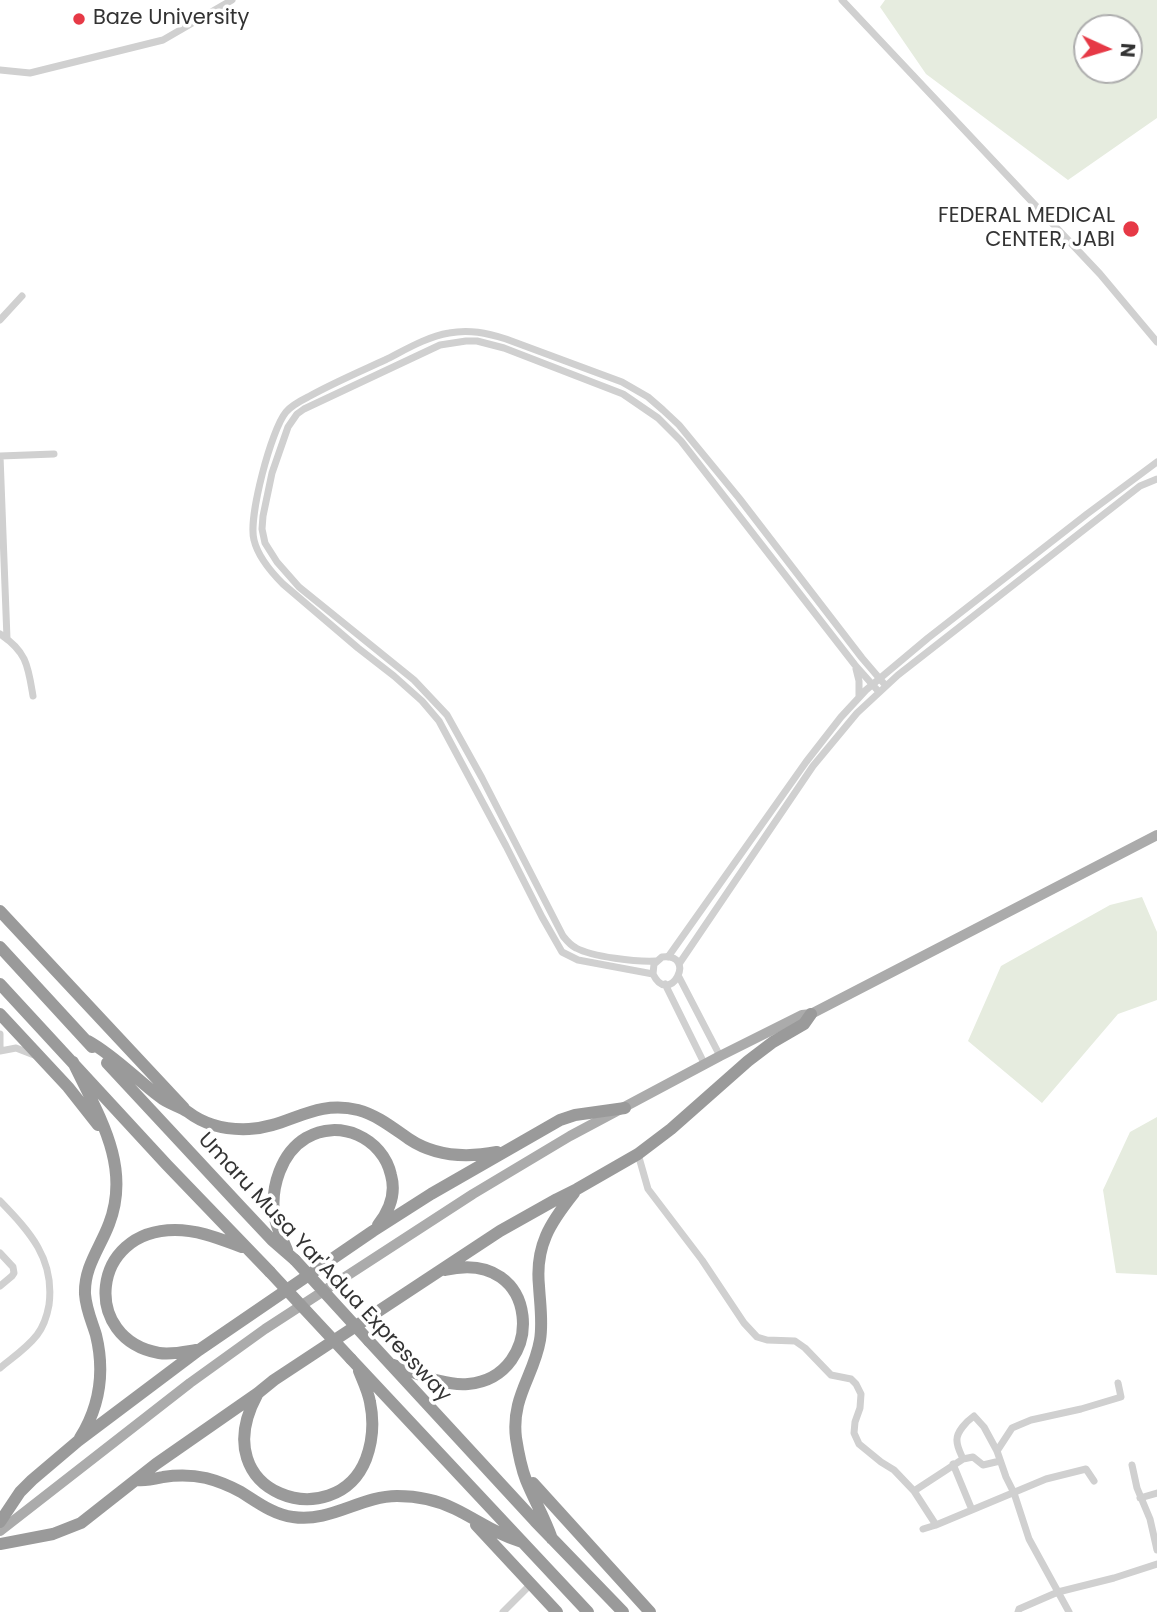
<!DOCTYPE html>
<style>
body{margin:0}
#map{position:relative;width:1157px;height:1612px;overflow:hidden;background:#fff;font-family:Poppins,sans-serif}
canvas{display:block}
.north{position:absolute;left:1073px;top:14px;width:70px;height:70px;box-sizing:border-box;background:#fff;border:2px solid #adadad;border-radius:50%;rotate:94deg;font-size:19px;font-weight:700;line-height:28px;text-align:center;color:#333}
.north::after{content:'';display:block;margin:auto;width:24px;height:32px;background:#e63946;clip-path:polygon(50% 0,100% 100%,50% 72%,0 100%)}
</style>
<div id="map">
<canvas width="1157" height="1612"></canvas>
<div class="north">N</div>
</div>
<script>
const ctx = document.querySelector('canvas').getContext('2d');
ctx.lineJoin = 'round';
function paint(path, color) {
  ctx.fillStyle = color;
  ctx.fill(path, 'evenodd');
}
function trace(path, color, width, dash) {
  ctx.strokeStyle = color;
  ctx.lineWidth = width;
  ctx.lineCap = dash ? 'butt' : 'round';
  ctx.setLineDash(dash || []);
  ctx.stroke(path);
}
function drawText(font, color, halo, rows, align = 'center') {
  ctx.font = font + ' Poppins,sans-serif';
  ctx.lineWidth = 7;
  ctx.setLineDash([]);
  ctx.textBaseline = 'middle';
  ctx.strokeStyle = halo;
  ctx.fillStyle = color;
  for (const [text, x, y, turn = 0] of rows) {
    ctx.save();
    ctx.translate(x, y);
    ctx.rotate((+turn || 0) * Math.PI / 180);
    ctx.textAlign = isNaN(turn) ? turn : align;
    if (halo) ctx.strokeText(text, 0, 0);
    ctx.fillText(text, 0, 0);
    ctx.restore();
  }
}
const green = new Path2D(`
 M885,0H1157V118L1068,180L926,74L880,7ZM1087,28H1129V70H1087Z
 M1142,897L1157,932V1000L1118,1014L1042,1103L968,1041L1001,966L1110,905Z
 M1157,1117V1275L1116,1273L1103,1190L1130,1132Z`);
const street = new Path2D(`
 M842,0L1100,274L1157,342
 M0,70L30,73L163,40L232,0
 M0,320L22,296
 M0,456L7,639
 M0,456L54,454
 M0,634C27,652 28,666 33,696
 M856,669L859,681V697
 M668,957L806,762L841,717L866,690L928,638L1087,514L1157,462
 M656,961C636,962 593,957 576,948C570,945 567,941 563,936L482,778L447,715L414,680L299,587L277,562L265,543L262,529L263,516L272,473L288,427L297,414L304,409L440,345L466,341H477L504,348L623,394L658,418L681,441L855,665L879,692
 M679,964L813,766L857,713L898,675L1140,486L1157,479
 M653,974L654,964L662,957C699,953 669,1008 653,974L578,960L562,952L542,917L506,846L439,721L422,701L394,676L358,648L283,584C271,572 258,557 254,540C248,518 271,430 286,412C292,405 300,401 308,397C333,383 359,372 385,360C405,350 426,337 449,333C469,329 487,333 506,339L622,382L648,397L663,410L679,425L739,498L862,658L886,686
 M679,977L720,1056
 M665,984L705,1065
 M0,1034V1051L16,1048L34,1055
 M638,1154L648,1189L702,1260L744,1323L757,1337L767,1340L795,1341L805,1348L831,1375L851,1379L856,1384L861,1394L860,1408L855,1422L854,1433L859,1444L881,1462L894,1470L914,1491L936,1525
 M0,1201C30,1232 55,1259 49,1305C47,1316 44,1326 37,1335C27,1348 12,1358 0,1368
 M0,1253L13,1267L14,1273L12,1276L0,1286
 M997,1451L1012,1428L1019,1425L1031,1420L1081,1409L1121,1397L1118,1383
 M963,1459C961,1454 957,1447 957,1441C956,1432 967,1421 974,1416L984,1427L997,1451L1006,1477L1014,1493L1029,1539L1069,1612
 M953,1464L972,1510
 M1132,1465L1137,1488L1150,1519L1157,1550
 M914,1491L963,1459L973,1457L983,1465L1000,1461
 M1140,1498L1157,1493
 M923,1529L936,1525L1046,1479L1086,1469L1094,1481
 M503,1612L531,1584
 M1018,1612L1019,1609L1058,1592L1114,1578L1157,1564`);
const primary = new Path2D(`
 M0,1531L190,1383L265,1329L473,1194L570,1136L720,1056L802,1015L811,1014L1157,835`);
const highway = new Path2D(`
 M0,911L184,1108
 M0,947L92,1047
 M0,984L167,1165L270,1272
 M0,1014L68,1087L98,1125
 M88,1041C115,1056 136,1079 160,1097C168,1104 180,1106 188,1112C205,1125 227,1130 249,1129C289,1127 314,1099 358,1110C377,1115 393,1128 409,1139C436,1157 466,1158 497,1152
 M73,1062C97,1113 132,1165 109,1224C100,1248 84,1267 85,1294C86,1309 92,1322 96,1335C105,1372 100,1406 80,1438
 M107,1063L240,1206L272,1240L295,1260
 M287,1250C282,1238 276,1227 274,1214C271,1187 281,1153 306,1138C339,1118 383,1138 391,1175C396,1193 390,1210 378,1225
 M369,1341L535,1521L623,1612
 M196,1350C184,1352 171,1355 159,1353C81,1339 90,1230 175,1230C199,1230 220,1239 242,1247
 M351,1359L588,1612
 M390,1364C416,1372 441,1386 468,1384C547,1377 542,1247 445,1270
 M257,1395C203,1495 336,1536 366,1459C373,1440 374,1421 370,1402C368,1391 363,1381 359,1371
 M137,1480C146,1481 154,1479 163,1477C177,1475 192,1475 206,1478C218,1481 230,1486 241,1492C257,1502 274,1515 293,1517C330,1523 361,1496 397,1496C417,1496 437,1500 455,1509C478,1520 495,1534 522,1542
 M533,1483L650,1612
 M0,1522L20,1492L32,1480L78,1441L199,1350L373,1231L431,1194L560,1120L575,1115L625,1108
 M476,1525L557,1612
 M552,1539C545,1518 534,1500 526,1480C521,1467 518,1451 516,1438C511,1397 534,1376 540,1340C543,1322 540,1304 539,1286C535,1246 550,1223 574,1193
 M0,1544L53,1534L81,1523L156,1464L258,1393L274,1380L500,1231L557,1199L577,1189L638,1154L671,1129L748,1061L773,1042L804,1024L811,1014`);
const highwayBridge = new Path2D(`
 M295,1260L369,1341
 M270,1272L351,1359`);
const markers = [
 [79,19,7,"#e63946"],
 [1131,229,9,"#e63946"]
];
const poiNames = [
 ["Baze University",93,19],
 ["FEDERAL MEDICAL",1115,217,"right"],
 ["CENTER, JABI",1115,241,"right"]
];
const streetNames = [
 ["Umaru Musa Yar'Adua Expressway",324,1268,47]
];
paint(green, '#e6ecdf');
trace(street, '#d0d0d0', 7);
trace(primary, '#ababab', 10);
trace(highway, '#9a9a9a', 12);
trace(highwayBridge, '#9a9a9a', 12);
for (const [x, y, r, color] of markers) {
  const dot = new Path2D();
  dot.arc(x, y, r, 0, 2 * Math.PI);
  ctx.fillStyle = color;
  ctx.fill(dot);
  trace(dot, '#fff', 2.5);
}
drawText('21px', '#333', '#fff', poiNames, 'left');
drawText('21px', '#333', '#fff', streetNames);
</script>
